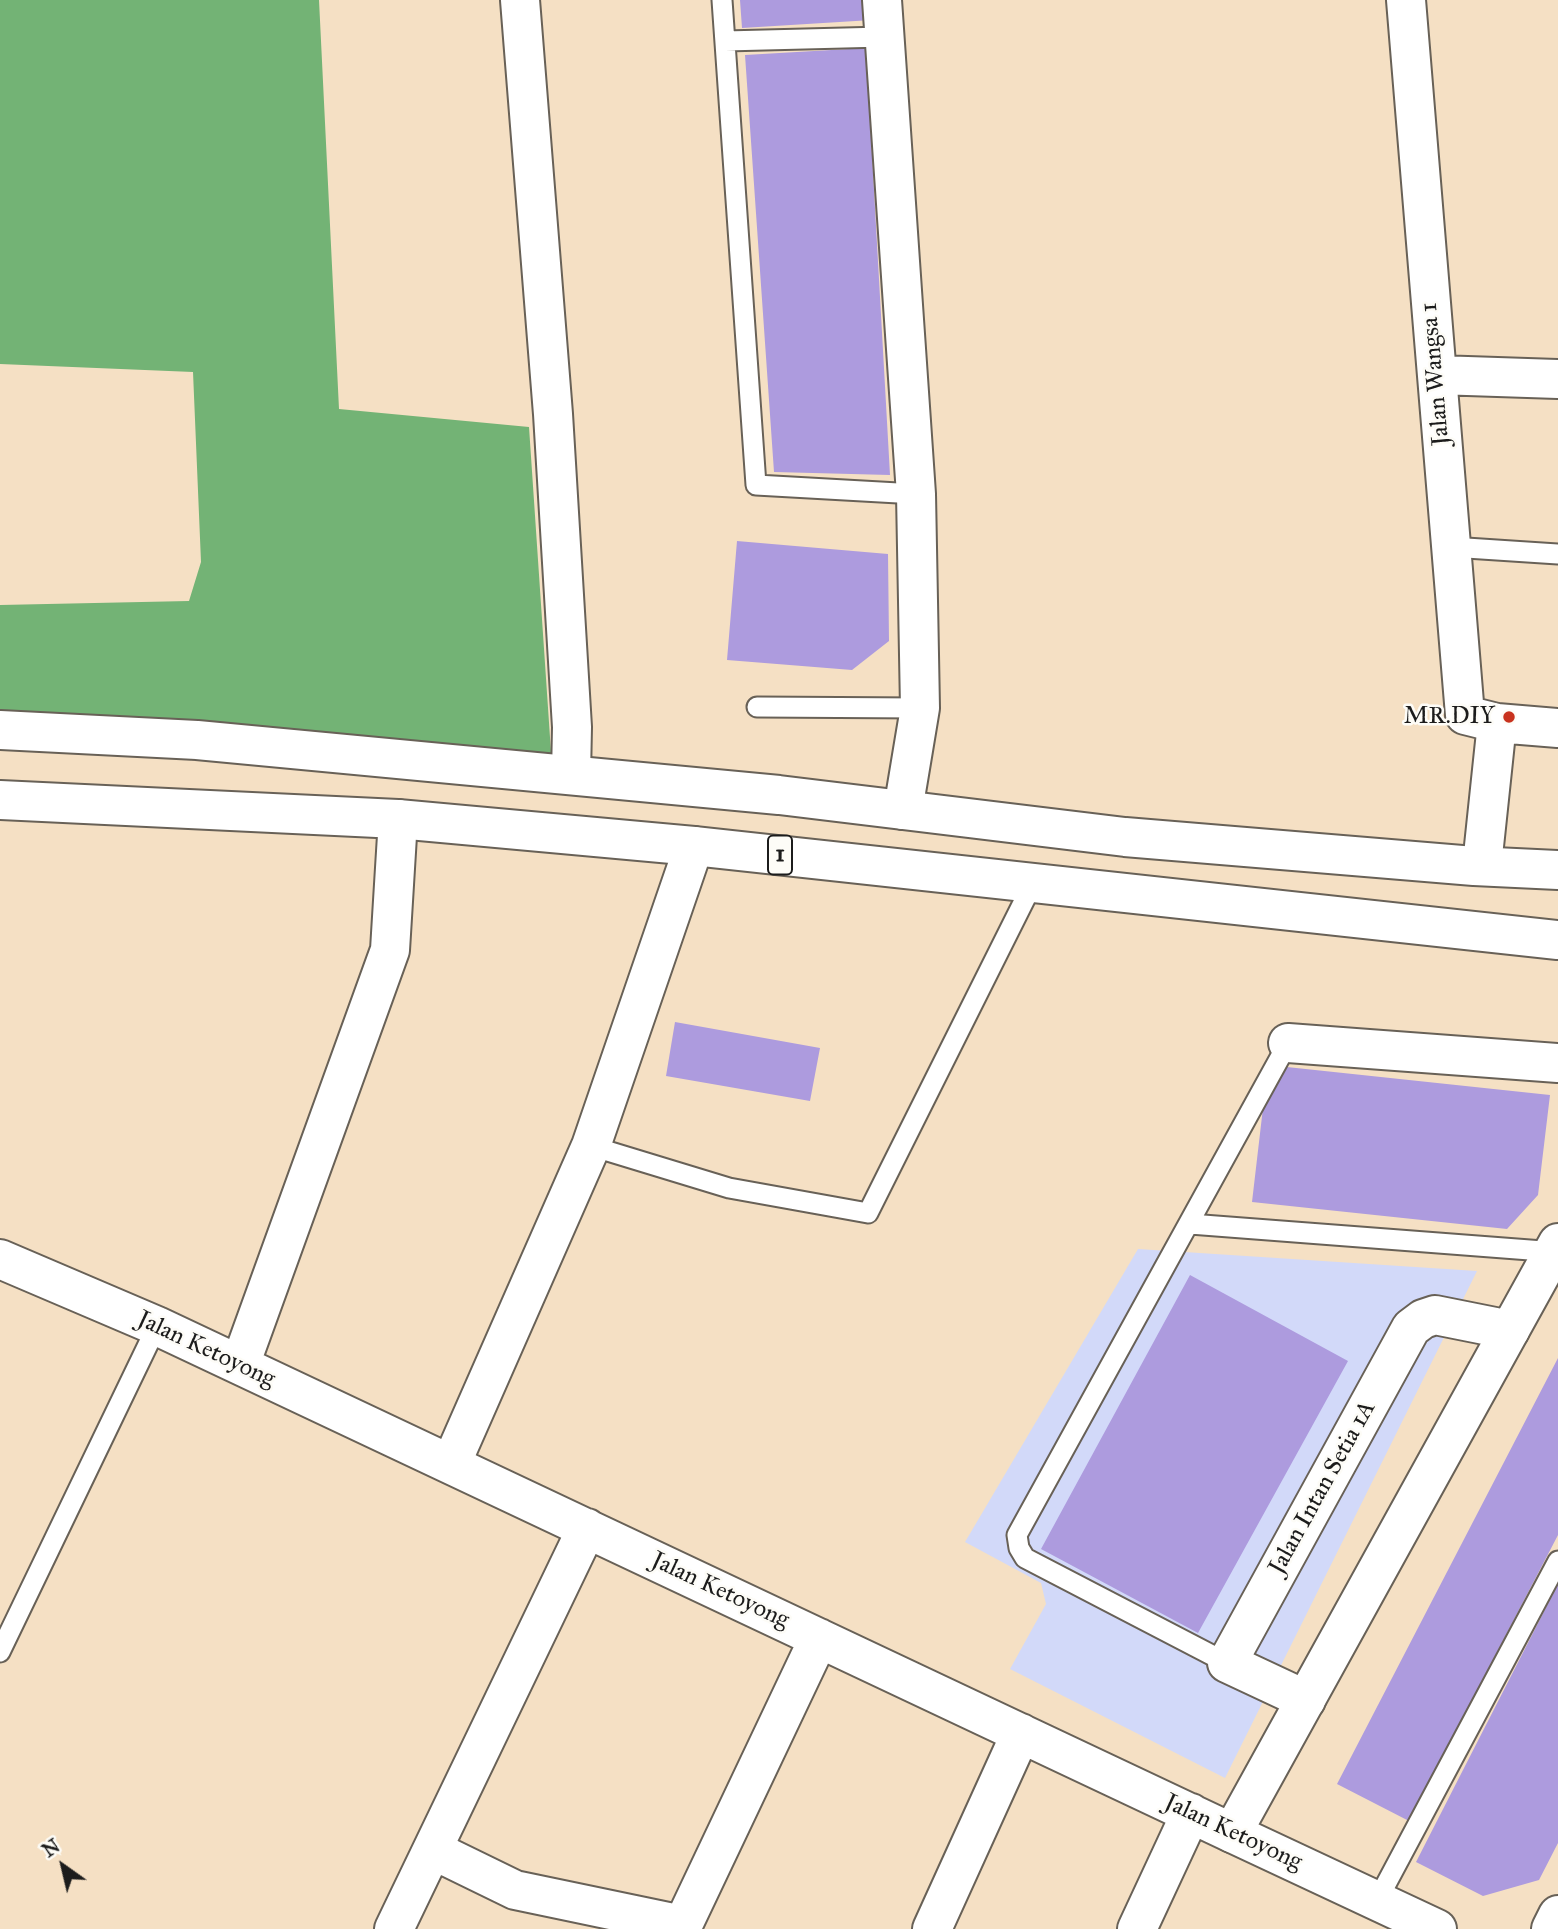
<!DOCTYPE html>
<style>
body{margin:0}
#map{position:relative;width:1558px;height:1929px;overflow:hidden;background:#f5e0c4;font-family:"IM FELL Great Primer",serif}
canvas{display:block}
.north{position:absolute;left:28px;top:1831px;width:70px;height:70px;-webkit-text-stroke:5px #fdfcf7;paint-order:stroke;rotate:326deg;font-size:19px;font-weight:700;line-height:28px;text-align:center;color:#1c1c1c}
.north::after{content:'';display:block;margin:auto;width:24px;height:32px;background:#1c1c1c;clip-path:polygon(50% 0,100% 100%,50% 72%,0 100%)}
</style>
<div id="map">
<canvas width="1558" height="1929"></canvas>
<div class="north">N</div>
</div>
<script>
const ctx = document.querySelector('canvas').getContext('2d');
ctx.lineJoin = 'round';
function paint(path, color) {
  ctx.fillStyle = color;
  ctx.fill(path, 'evenodd');
}
function trace(path, color, width, dash) {
  ctx.strokeStyle = color;
  ctx.lineWidth = width;
  ctx.lineCap = dash ? 'butt' : 'round';
  ctx.setLineDash(dash || []);
  ctx.stroke(path);
}
function drawText(font, color, halo, rows, align = 'center') {
  ctx.font = font + ' "IM FELL Great Primer",serif';
  ctx.lineWidth = 5;
  ctx.setLineDash([]);
  ctx.textBaseline = 'middle';
  ctx.strokeStyle = halo;
  ctx.fillStyle = color;
  for (const [text, x, y, turn = 0] of rows) {
    ctx.save();
    ctx.translate(x, y);
    ctx.rotate((+turn || 0) * Math.PI / 180);
    ctx.textAlign = isNaN(turn) ? turn : align;
    if (halo) ctx.strokeText(text, 0, 0);
    ctx.fillText(text, 0, 0);
    ctx.restore();
  }
}
const built = new Path2D(`
 M1138,1249L1477,1271L1225,1778L1010,1669L1046,1604L1041,1583L965,1542Z`);
const forest = new Path2D(`
 M0,0H319L339,409L529,427L552,767L0,720V605L189,601L201,562L193,372L0,364Z`);
const building = new Path2D(`
 M740,0H870L872,20L742,28Z
 M866,48L890,475L774,472L745,55Z
 M737,541L888,554L889,641L852,670L727,660Z
 M675,1022L820,1048L810,1101L666,1076Z
 M1268,1065L1550,1095L1538,1195L1507,1229L1252,1202Z
 M1190,1275L1348,1361L1198,1633L1041,1549Z
 M1558,1358V1535L1409,1821L1337,1784Z
 M1558,1584V1843L1539,1880L1483,1896L1416,1862Z`);
const lane = new Path2D(`
 M722,0L756,485L916,494
 M725,41L884,37
 M1451,547L1558,554
 M757,707L920,708
 M591,1146L729,1188L868,1213L1033,883
 M1190,1224L1556,1252
 M0,1652L157,1326
 M1227,1663L1025,1558L1019,1548L1017,1535L1288,1043
 M1377,1901L1558,1561`);
const street = new Path2D(`
 M520,0L553,414L572,727L571,775
 M882,0L916,494L920,708L903,810
 M1406,0L1465,715L1497,723L1558,728
 M1437,375L1558,379
 M1482,865L1497,723
 M1288,1043L1558,1063
 M0,1259L157,1326L1232,1833
 M240,1365L390,950L398,819
 M451,1464L591,1146L694,846
 M1306,1700L1227,1663L1411,1328L1423,1319L1435,1315L1510,1330
 M433,1850L515,1890L683,1925
 M394,1929L587,1528
 M681,1929L819,1638
 M932,1929L1021,1733
 M1137,1929L1191,1813
 M1551,1929L1558,1915`);
const secondary = new Path2D(`
 M1437,1929L1232,1833L1558,1243`);
const primary = new Path2D(`
 M0,730L197,740L779,795L1125,837L1474,866L1558,870
 M0,800L398,819L694,846L1558,940`);
const markers = [
 [1509,717,7,"#c8321e"]
];
const shields = [
 [780,855,24]
];
const shieldNames = [
 ["1",780,855]
];
const streetNames = [
 ["Jalan Wangsa 1",1436,374,-95],
 ["Jalan Ketoyong",206,1350,25],
 ["Jalan Intan Setia 1A",1323,1488,-61],
 ["Jalan Ketoyong",720,1591,25],
 ["Jalan Ketoyong",1233,1833,25]
];
const poiNames = [
 ["MR.DIY",1495,717]
];
paint(built, '#d2d9f9');
paint(forest, '#73b375');
paint(building, '#ad9bde');
trace(lane, '#686157', 23);
trace(street, '#686157', 42);
trace(secondary, '#686157', 42);
trace(primary, '#686157', 42);
trace(lane, '#fff', 19);
trace(street, '#fff', 38);
trace(secondary, '#fff', 38);
trace(primary, '#fff', 38);
for (const [x, y, r, color] of markers) {
  const dot = new Path2D();
  dot.arc(x, y, r, 0, 2 * Math.PI);
  ctx.fillStyle = color;
  ctx.fill(dot);
  trace(dot, '#fdfcf7', 2.5);
}
for (const [x, y, w] of shields) {
  const box = new Path2D();
  box.roundRect(x - w / 2, y - 19.5, w, 39, 5);
  ctx.fillStyle = '#fdfcf7';
  ctx.fill(box);
  trace(box, '#1c1c1c', 2);
}
drawText('bold 23px', '#1c1c1c', null, shieldNames);
drawText('24px', '#1c1c1c', '#fdfcf7', streetNames);
drawText('24px', '#1c1c1c', '#fdfcf7', poiNames, 'right');
</script>
